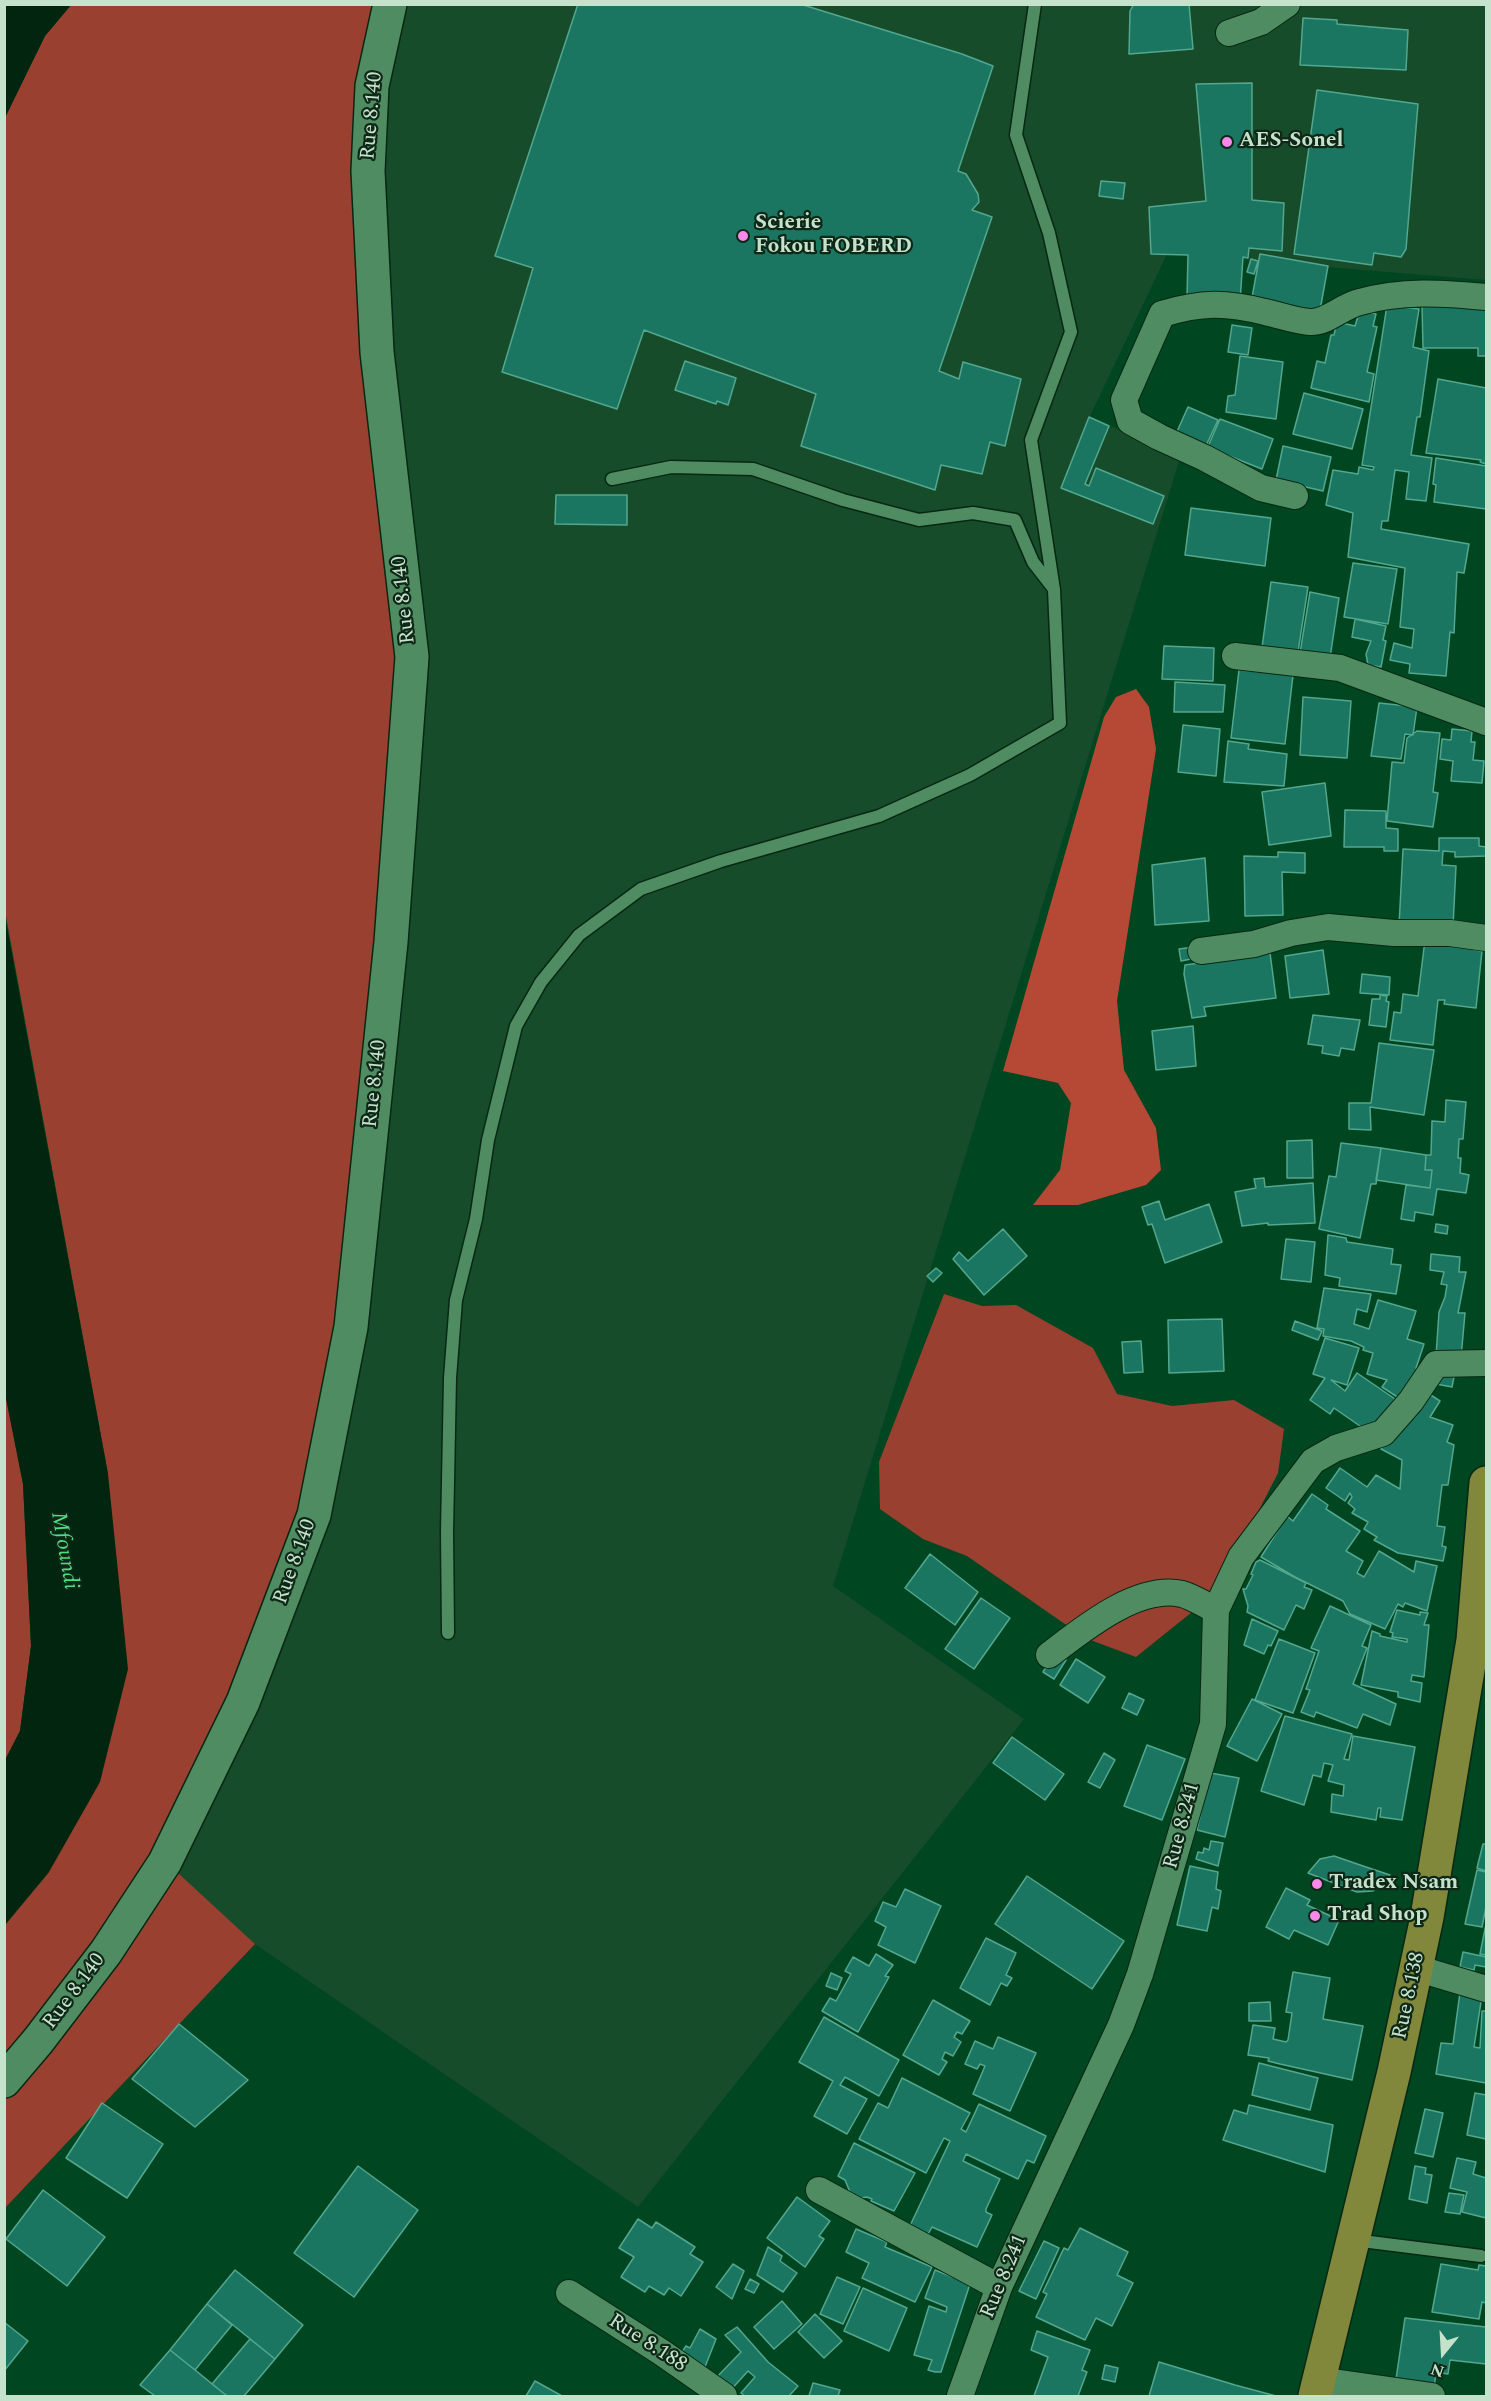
<!DOCTYPE html>
<style>
body{margin:0}
#map{position:relative;width:1491px;height:2401px;overflow:hidden;background:#004620;font-family:Spectral,serif}
canvas{display:block}
.frame{position:absolute;inset:0;border:6px solid #c5e3cc;pointer-events:none}
.north{position:absolute;left:1413px;top:2323px;width:60px;height:60px;-webkit-text-stroke:4px #0e2716;paint-order:stroke;rotate:198deg;font-size:16px;font-weight:700;line-height:24px;text-align:center;color:#c5e3cc}
.north::after{content:'';display:block;margin:auto;width:21px;height:27px;background:#c5e3cc;clip-path:polygon(50% 0,100% 100%,50% 72%,0 100%)}
</style>
<div id="map">
<canvas width="1491" height="2401"></canvas>
<div class="frame"></div>
<div class="north">N</div>
</div>
<script>
const ctx = document.querySelector('canvas').getContext('2d');
ctx.lineJoin = 'round';
function paint(path, color) {
  ctx.fillStyle = color;
  ctx.fill(path, 'evenodd');
}
function trace(path, color, width, dash) {
  ctx.strokeStyle = color;
  ctx.lineWidth = width;
  ctx.lineCap = dash ? 'butt' : 'round';
  ctx.setLineDash(dash || []);
  ctx.stroke(path);
}
function drawText(font, color, halo, rows, align = 'center') {
  ctx.font = font + ' Spectral,serif';
  ctx.lineWidth = 4.5;
  ctx.setLineDash([]);
  ctx.textBaseline = 'middle';
  ctx.strokeStyle = halo;
  ctx.fillStyle = color;
  for (const [text, x, y, turn = 0] of rows) {
    ctx.save();
    ctx.translate(x, y);
    ctx.rotate((+turn || 0) * Math.PI / 180);
    ctx.textAlign = isNaN(turn) ? turn : align;
    if (halo) ctx.strokeText(text, 0, 0);
    ctx.fillText(text, 0, 0);
    ctx.restore();
  }
}
const built = new Path2D(`
 M390,5H1486V280L1167,254L1090,416L1180,458L833,1586L1024,1719L638,2207L255,1944L165,1862L377,352Z`);
const green = new Path2D(`
 M71,5H390L372,86L412,657L314,1515L165,1861L255,1944L5,2208V1925L49,1872L108,1474L5,911L4,118L45,36Z
 M944,1294L982,1306L1016,1305L1093,1348L1117,1394L1172,1406L1234,1400L1284,1429L1278,1473L1217,1592L1136,1657L1085,1638L967,1556L923,1539L880,1509L879,1462Z
 M4,1388L23,1484L31,1646L20,1731L5,1760Z`);
const forest = new Path2D(`
 M1136,689L1149,707L1156,749L1117,1001L1124,1070L1156,1128L1161,1170L1146,1185L1078,1205H1033L1060,1170L1071,1103L1058,1083L1003,1071L1104,717L1116,697Z`);
const water = new Path2D(`
 M5,4L71,5L45,36L5,118Z
 M4,911L108,1474L128,1669L100,1782L49,1872L5,1925V1760L20,1731L31,1646L23,1484L4,1388Z`);
const building = new Path2D(`
 M578,4H800L962,54L993,66L958,171L966,174L978,194L979,202L972,210L992,217L939,371L959,379L963,362L1021,379L1005,446L990,442L982,474L941,465L935,490L801,446L816,394L644,330L617,409L502,372L533,268L495,256Z
 M1134,4H1189L1193,49L1129,54L1130,11Z
 M1303,18L1337,20V24L1408,30L1406,70L1300,65Z
 M1252,83V200L1284,203L1282,251L1249,248L1248,258L1243,257L1240,302L1187,297L1188,255L1151,254L1149,207L1206,201L1196,84Z
 M1317,90L1418,104L1406,249L1401,257L1374,253L1372,265L1294,254Z
 M1101,181L1125,183L1123,199L1099,196Z
 M1260,254L1328,266L1319,316L1251,303Z
 M1251,259L1258,261L1254,274L1247,272Z
 M1387,305L1419,309L1413,347L1429,351L1420,417H1417L1411,455L1432,458L1426,501L1406,499L1409,472L1395,470L1388,521H1382L1381,529L1469,544L1464,573L1457,572L1454,633L1450,632L1446,676L1409,673L1410,664L1390,660L1394,643L1412,648L1414,629L1400,627L1405,568L1348,557L1353,513L1326,505L1333,470L1358,474L1359,467L1373,470L1374,467L1362,465Z
 M1422,305L1486,307V356H1478V348H1423Z
 M1360,310L1376,314L1373,326L1377,327L1367,372L1374,374L1369,402L1311,388L1317,361L1325,363L1331,335H1334L1337,322L1355,326Z
 M1232,325L1252,328L1248,355L1228,352Z
 M1240,356L1283,362L1276,419L1226,412L1228,396L1235,395Z
 M685,361L736,378L728,405L717,401L716,404L675,390Z
 M1438,379L1486,388V464L1480,462L1481,460L1426,453Z
 M1304,393L1363,409L1352,449L1293,434Z
 M1188,407L1218,420L1204,450L1175,436Z
 M1089,417L1109,426L1085,484L1089,486L1096,468L1164,496L1153,524L1061,488Z
 M1220,419L1273,439L1262,469L1229,456L1227,460L1206,451Z
 M1283,446L1331,457L1323,491L1276,480Z
 M1436,458L1486,466V509L1434,502L1436,485L1433,484Z
 M556,495H627V525L555,524Z
 M1191,508L1271,518L1265,566L1185,555Z
 M1353,563L1397,569L1388,624L1344,617Z
 M1271,582L1308,587L1298,652L1262,647Z
 M1310,592L1339,598L1330,658L1300,653Z
 M1355,619L1386,626L1383,640L1386,641L1381,667L1368,665L1366,654L1371,641L1352,637Z
 M1164,646L1214,648L1213,681L1162,679Z
 M1239,670L1293,675L1285,744L1231,738Z
 M1175,682L1225,685L1223,712H1174Z
 M1303,697L1351,701L1347,758L1300,755Z
 M1379,703L1417,707L1413,735L1405,734L1401,759L1371,756Z
 M1183,725L1220,729L1216,776L1178,772Z
 M1452,729L1472,731L1471,742H1475L1473,760L1484,761L1482,783L1451,781L1453,761L1440,759L1442,739L1451,740Z
 M1417,731L1440,733L1433,792L1438,793L1433,827L1387,821L1392,762L1404,763L1407,738Z
 M1228,741L1249,744L1248,749L1287,754L1284,786L1224,782Z
 M1325,783L1331,836L1269,845L1262,792Z
 M1345,810L1386,811V828L1398,829V851H1384V847H1344Z
 M1439,838H1479V846L1486,847V856L1455,857V852L1443,851L1442,865L1456,866L1453,927L1399,926L1403,849L1439,851Z
 M1278,852L1305,853V873L1282,872L1283,915L1245,916L1244,856L1278,857Z
 M1205,858L1209,921L1155,925L1152,865Z
 M1425,940L1475,945L1474,950L1482,951L1476,1008L1444,1004L1445,1000H1438L1433,1045L1390,1040L1394,1012L1401,1013L1403,994L1418,996Z
 M1194,947L1196,958L1181,961L1179,949Z
 M1323,950L1329,994L1290,998L1285,956Z
 M1270,953L1276,998L1204,1007L1206,1016L1192,1018L1184,974L1185,965Z
 M1362,974L1390,977L1389,995L1360,993Z
 M1380,995L1387,996L1386,1001L1389,1002L1386,1027L1369,1025L1372,999H1380Z
 M1313,1015L1360,1020L1354,1050L1341,1048L1339,1056L1322,1053L1323,1046L1308,1044Z
 M1193,1026L1196,1066L1156,1070L1152,1031Z
 M1379,1043L1434,1050L1424,1115L1370,1107L1371,1130L1349,1129V1103H1371Z
 M1446,1100L1466,1102L1463,1139H1459L1458,1158H1461L1460,1173L1469,1175L1466,1193L1437,1189L1433,1215L1415,1212L1414,1221L1401,1219L1406,1185L1430,1188L1432,1170H1425L1426,1155H1431L1432,1121L1445,1122Z
 M1312,1140L1313,1178H1287V1141Z
 M1341,1143L1381,1148L1376,1184H1371L1360,1238L1319,1229L1329,1176L1336,1177Z
 M1381,1148L1426,1155L1425,1170H1432L1430,1188L1376,1180Z
 M1264,1178L1265,1187L1313,1183L1315,1223L1268,1225V1223L1242,1226L1235,1192L1256,1188L1254,1179Z
 M1159,1201L1165,1220L1209,1204L1222,1242L1165,1263L1152,1224L1148,1225L1142,1207Z
 M1436,1224L1448,1226L1447,1234L1435,1232Z
 M1003,1229L1027,1256L984,1295L953,1259L959,1252L968,1261Z
 M1328,1235L1346,1238L1347,1242L1393,1249L1391,1264L1401,1265L1396,1294L1339,1286L1340,1278L1325,1275Z
 M1286,1239L1315,1242L1311,1282L1281,1279Z
 M1431,1254L1460,1257L1459,1272H1466L1458,1313H1465L1461,1358L1436,1356L1439,1312L1445,1297L1447,1285L1441,1284L1444,1272L1430,1270Z
 M936,1268L942,1273L933,1282L927,1276Z
 M1324,1288L1371,1294L1367,1312L1357,1309L1354,1324L1369,1329L1378,1300L1416,1311L1407,1339L1424,1344L1416,1368L1422,1370L1402,1400L1382,1387L1387,1380L1367,1374L1373,1353L1363,1350L1364,1347L1351,1341L1323,1336L1324,1329L1317,1328Z
 M1222,1319L1224,1371L1169,1373L1168,1320Z
 M1295,1321L1322,1331L1318,1340L1292,1330Z
 M1325,1338L1359,1348L1347,1385L1331,1380L1345,1391L1357,1373L1395,1399L1370,1433L1334,1408L1330,1414L1310,1400L1325,1378L1313,1374Z
 M1141,1341L1143,1372L1124,1373L1122,1342Z
 M1438,1374L1454,1377L1452,1387L1436,1384Z
 M1423,1390L1440,1401L1430,1417L1453,1425L1447,1442L1454,1445L1448,1485H1442L1437,1526L1445,1527L1442,1546L1446,1547L1443,1561L1398,1553L1374,1540L1377,1537L1364,1529L1368,1522L1352,1513L1355,1509L1348,1503L1352,1497L1350,1493L1345,1501L1326,1488L1340,1468L1367,1487L1376,1475L1400,1489L1402,1460L1381,1449Z
 M1312,1494L1328,1505L1326,1509L1360,1531L1346,1551L1363,1561L1357,1573L1364,1577L1379,1551L1414,1572L1416,1561L1437,1566L1427,1611L1405,1603L1403,1607L1398,1604L1385,1629L1350,1614L1343,1601L1295,1577L1261,1557L1287,1516L1293,1521Z
 M930,1554L978,1592L955,1625L905,1588Z
 M1260,1560L1306,1583L1304,1587L1312,1590L1304,1609L1296,1605L1284,1630L1247,1612L1248,1606L1243,1589H1246L1253,1575L1251,1574L1256,1562Z
 M981,1598L1010,1618L974,1669L945,1649Z
 M1330,1606L1371,1625L1362,1646L1367,1648L1353,1684L1396,1704L1390,1725L1363,1714L1357,1728L1316,1712L1314,1717L1301,1712L1310,1690L1306,1689L1319,1651L1311,1648Z
 M1397,1610L1420,1615V1612L1428,1613L1424,1625H1429L1424,1677L1412,1675L1411,1681L1422,1683L1420,1702L1398,1697V1692L1361,1685L1372,1631L1380,1634V1636L1407,1642V1639L1392,1637L1393,1633L1390,1632Z
 M1252,1619L1278,1631L1271,1646L1268,1645L1264,1654L1244,1645Z
 M1279,1639L1315,1653L1293,1713L1255,1700Z
 M1055,1653L1066,1660L1054,1679L1043,1672Z
 M1076,1659L1105,1677L1088,1703L1060,1685Z
 M1129,1693L1144,1700L1137,1715L1122,1708Z
 M1252,1699L1282,1714L1257,1761L1227,1746Z
 M1285,1716L1352,1734L1344,1759L1349,1760L1353,1736L1415,1747L1402,1820L1380,1817L1381,1808H1378L1376,1820L1331,1812L1332,1794L1343,1796L1344,1785L1328,1781L1333,1765L1324,1763L1321,1777L1313,1775L1304,1805L1261,1791Z
 M1012,1737L1064,1774L1045,1800L993,1763Z
 M1147,1745L1185,1759L1162,1820L1124,1806Z
 M1104,1753L1115,1760L1100,1788L1088,1782Z
 M1210,1773L1239,1778L1225,1837L1197,1830Z
 M1211,1841L1223,1843L1218,1866L1196,1859L1198,1852L1203,1853L1204,1848L1209,1850Z
 M1483,1844H1486V1871L1477,1868Z
 M1334,1856L1366,1867L1390,1875L1373,1891L1357,1892L1308,1873L1320,1859Z
 M1190,1866L1218,1872L1216,1889L1221,1891L1218,1909L1212,1907L1207,1931L1177,1925Z
 M1477,1870L1486,1872V1907L1482,1927L1465,1924Z
 M1027,1876L1124,1941L1092,1989L995,1924Z
 M1286,1888L1310,1900L1307,1905L1339,1920L1328,1945L1294,1930L1289,1939L1266,1927Z
 M905,1889L941,1906L915,1963L878,1945L886,1927L875,1921L883,1902L896,1907Z
 M1486,1924V1955L1480,1954Z
 M986,1938L1016,1953L1006,1975L1012,1978L1007,1986L1001,1983L990,2005L960,1988Z
 M1463,1952L1486,1957V1967L1475,1965L1474,1970L1460,1967Z
 M876,1954L893,1965L885,1976L889,1977L858,2032L822,2011L830,1998L836,2001L851,1974L845,1971L853,1957L869,1966Z
 M1293,1972L1330,1978L1323,2019L1363,2026L1352,2080L1280,2064L1268,2061L1269,2058L1248,2055L1253,2025L1275,2028L1273,2039L1286,2042L1288,2040L1292,2013L1286,2012Z
 M831,1973L842,1978L837,1990L826,1986Z
 M1461,1985L1483,1989L1474,2047L1480,2048L1482,2011H1486V2083L1436,2074L1441,2043L1453,2044Z
 M933,2000L970,2021L962,2034L957,2032L954,2037L961,2042L953,2056L945,2052L942,2059L947,2062L939,2075L903,2055Z
 M1270,2002L1271,2021H1249V2003Z
 M824,2017L899,2060L879,2096L845,2077L840,2085L867,2099L847,2134L814,2116L833,2081L799,2062Z
 M179,2024L248,2080L195,2127L132,2079Z
 M998,2037L1036,2053L1010,2111L973,2094L985,2066L980,2064L977,2069L965,2064L975,2041L993,2049Z
 M1259,2063L1318,2078L1310,2110L1252,2095Z
 M902,2078L970,2113L961,2129L966,2132L979,2104L1046,2136L1034,2163L1027,2160L1018,2179L966,2154L963,2161L1000,2179L986,2209V2212L992,2215L977,2247L932,2227L926,2238L908,2230L950,2141L944,2138L926,2173L859,2139L878,2103L888,2108Z
 M1475,2093L1486,2095V2139L1467,2135Z
 M102,2103L163,2144L127,2198L66,2158Z
 M1249,2105L1333,2125L1325,2172L1223,2140L1234,2110L1247,2114Z
 M1425,2109L1443,2113L1433,2157L1415,2153Z
 M854,2143L915,2173L894,2211L871,2201L872,2199L867,2197L861,2198L850,2192L845,2180L838,2176Z
 M1457,2158L1476,2162L1473,2174L1486,2178V2218L1462,2212L1467,2192L1450,2188Z
 M358,2166L418,2210L354,2297L294,2253Z
 M1415,2166L1426,2168L1425,2174L1432,2175L1427,2203L1409,2199Z
 M43,2190L105,2237L67,2286L6,2239Z
 M1449,2193L1464,2195L1460,2214L1445,2212Z
 M797,2197L830,2221L819,2236L824,2239L805,2267L767,2238Z
 M638,2219L652,2228L656,2222L695,2247L690,2254L703,2262L681,2296L669,2288L664,2295L649,2286L645,2292L621,2277L634,2257L619,2248Z
 M1080,2228L1128,2252L1117,2275L1133,2283L1112,2326L1096,2318L1085,2340L1036,2317L1047,2294L1043,2292L1064,2248L1068,2250Z
 M856,2229L887,2242L885,2247L932,2267L915,2302L862,2278L869,2263L846,2252Z
 M1044,2241L1059,2248L1036,2299L1019,2291Z
 M768,2247L782,2256L780,2261L797,2273L783,2292L757,2275Z
 M733,2264L744,2271L732,2299L716,2287Z
 M1441,2264L1478,2270L1479,2265L1486,2266V2303L1482,2302L1479,2319L1432,2312Z
 M235,2270L303,2325L275,2359L207,2304Z
 M935,2270L970,2284L941,2372H935L928,2370L932,2360L914,2355L929,2306L946,2312L947,2307L925,2298Z
 M837,2277L860,2287L843,2324L820,2314Z
 M750,2279L759,2284L754,2293L745,2289Z
 M863,2288L907,2308L889,2351L844,2331Z
 M782,2301L802,2324L774,2349L754,2327Z
 M207,2304L232,2325L195,2370L170,2350Z
 M815,2314L842,2341L824,2358L798,2332Z
 M1405,2318L1486,2327V2364L1450,2360L1448,2374L1436,2372L1434,2389L1395,2386Z
 M4,2322L28,2341L4,2371Z
 M737,2327L768,2362L798,2386L789,2396H745L741,2393L755,2377L748,2371L728,2393L714,2380L741,2352L725,2335Z
 M700,2329L716,2339L703,2372L678,2358L686,2346L690,2348Z
 M1037,2331L1090,2350L1082,2370L1087,2372L1078,2396H1034L1048,2357L1031,2350Z
 M250,2339L275,2359L244,2396H227L212,2384Z
 M170,2350L195,2370L227,2396H155L140,2385Z
 M1159,2362L1235,2385L1276,2396H1149Z
 M1105,2365L1118,2368L1115,2382L1102,2379Z
 M535,2381L562,2396H526Z
 M813,2383L840,2390L838,2396H809Z`);
const service = new Path2D(`
 M612,479L671,467L753,469L843,500L919,520L973,513L1015,520L1033,562L1054,589
 M448,1633L447,1532L450,1378L456,1300L476,1219L488,1140L516,1026L541,982L579,935L641,889L721,861L879,816L970,775L1060,723L1054,590L1031,440L1071,332L1049,233L1016,135L1035,4
 M1354,2240L1481,2256`);
const minor = new Path2D(`
 M1229,33L1261,22L1287,4
 M1295,496L1261,488L1205,458L1159,437L1130,421L1124,400L1162,314C1201,302 1226,302 1265,312C1280,315 1295,321 1310,322C1327,323 1342,306 1360,302C1402,290 1443,293 1486,297
 M1235,656L1340,668L1486,722
 M1201,951L1254,944L1291,933L1328,927L1394,933H1450L1486,938
 M1049,1655C1082,1630 1137,1584 1182,1594C1193,1597 1205,1605 1216,1610
 M1416,1968L1486,1989
 M819,2190L999,2287
 M569,2293L661,2352L724,2396
 M1319,2380L1432,2396
 M960,2396L999,2287L1121,2025L1140,1974L1213,1724L1216,1610L1241,1557L1313,1461L1336,1448L1383,1433L1411,1401L1436,1364L1486,1363`);
const secondary = new Path2D(`
 M4,2081L38,2041L106,1952L165,1862L243,1702L314,1515L351,1327L391,942L412,657L377,352L368,171L372,86L390,4`);
const primary = new Path2D(`
 M1315,2396L1394,2072L1427,1917L1473,1640L1486,1483`);
const markers = [
 [1227,142,6,"#f888ea"],
 [743,236,6,"#f888ea"],
 [1317,1884,6,"#f888ea"],
 [1315,1916,6,"#f888ea"]
];
const streetNames = [
 ["Rue 8.140",373,116,-85],
 ["Rue 8.140",405,600,-96],
 ["Rue 8.140",376,1084,-84],
 ["Rue 8.140",296,1562,-70],
 ["Rue 8.241",1183,1826,-75],
 ["Rue 8.140",75,1992,-53],
 ["Rue 8.138",1410,1996,-78],
 ["Rue 8.241",1005,2277,-67],
 ["Rue 8.188",647,2344,33]
];
const poiNames = [
 ["AES-Sonel",1239,142],
 ["Scierie",755,224],
 ["Fokou FOBERD",755,248],
 ["Tradex Nsam",1329,1884],
 ["Trad Shop",1327,1916]
];
const waterNames = [
 ["Mfoundi",63,1551,80]
];
paint(built, '#174c2b');
paint(green, '#9a4030');
paint(forest, '#b64935');
paint(water, '#02250f');
paint(building, '#1a7660');
trace(building, '#53a78f', 1.5);
trace(service, '#072813', 15);
trace(minor, '#072813', 28);
trace(secondary, '#072813', 36);
trace(primary, '#072813', 36);
trace(service, '#508c61', 12);
trace(minor, '#508c61', 26);
trace(secondary, '#508c61', 33);
trace(primary, '#81883b', 33);
for (const [x, y, r, color] of markers) {
  const dot = new Path2D();
  dot.arc(x, y, r, 0, 2 * Math.PI);
  ctx.fillStyle = color;
  ctx.fill(dot);
  trace(dot, '#0e2716', 2);
}
drawText('21px', '#c5e3cc', '#0e2716', streetNames);
drawText('bold 21px', '#c5e3cc', '#0e2716', poiNames, 'left');
drawText('italic 22px', '#4fdd83', '#0e2716', waterNames);
</script>
